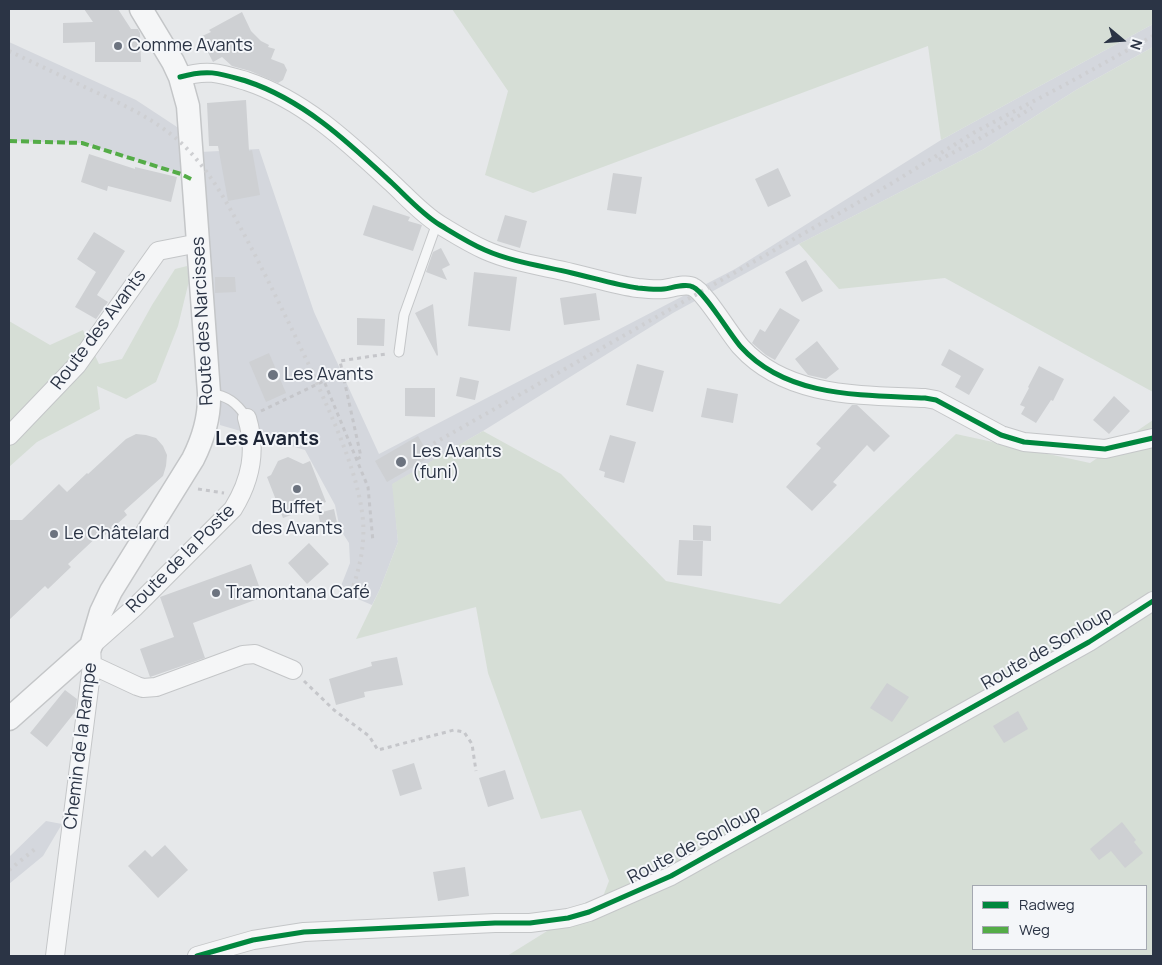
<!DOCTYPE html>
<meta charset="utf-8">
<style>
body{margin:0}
#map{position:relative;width:1162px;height:965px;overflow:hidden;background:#e6e8ea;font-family:Manrope,sans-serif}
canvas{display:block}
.frame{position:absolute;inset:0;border:10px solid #2b3445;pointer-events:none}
.legend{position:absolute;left:972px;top:885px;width:175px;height:65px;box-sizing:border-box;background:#f4f6f9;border:1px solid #a4a8b1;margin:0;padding:6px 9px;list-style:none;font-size:15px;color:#2b3445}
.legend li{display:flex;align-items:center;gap:10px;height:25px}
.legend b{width:25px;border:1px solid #a4a8b1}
.north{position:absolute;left:1097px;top:15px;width:50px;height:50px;-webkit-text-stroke:4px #f4f6f9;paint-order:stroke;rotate:108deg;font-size:14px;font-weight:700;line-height:20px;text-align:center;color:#2b3445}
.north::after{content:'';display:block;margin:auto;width:18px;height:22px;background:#2b3445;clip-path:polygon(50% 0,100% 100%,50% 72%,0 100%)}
</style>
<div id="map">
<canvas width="1162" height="965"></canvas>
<div class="frame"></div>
<ul class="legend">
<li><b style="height:6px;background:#00873e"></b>Radweg</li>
<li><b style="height:6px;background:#54ac47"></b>Weg</li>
</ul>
<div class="north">N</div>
</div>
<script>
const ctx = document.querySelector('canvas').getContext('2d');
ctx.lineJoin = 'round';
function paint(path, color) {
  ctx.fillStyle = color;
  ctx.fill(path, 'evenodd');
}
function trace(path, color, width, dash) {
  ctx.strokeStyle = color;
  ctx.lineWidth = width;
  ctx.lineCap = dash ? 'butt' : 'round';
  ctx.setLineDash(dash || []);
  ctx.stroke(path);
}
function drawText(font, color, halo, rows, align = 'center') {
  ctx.font = font + ' Manrope,sans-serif';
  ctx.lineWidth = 4;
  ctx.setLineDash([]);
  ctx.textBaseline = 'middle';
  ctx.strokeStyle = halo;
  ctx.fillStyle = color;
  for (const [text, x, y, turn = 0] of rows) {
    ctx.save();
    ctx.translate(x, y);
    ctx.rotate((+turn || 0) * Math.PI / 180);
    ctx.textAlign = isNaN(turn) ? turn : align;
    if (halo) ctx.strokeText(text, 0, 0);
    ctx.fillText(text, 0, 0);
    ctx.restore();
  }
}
const built = new Path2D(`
 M1153,24V47L1076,90L984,149L799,244L673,313L483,431L393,484L398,542L380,589L372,605L339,591L350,563L349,543L340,529L335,505L305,450L220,425L206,218L193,181L181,174L82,143L9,141V42L136,100L177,127L200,152L259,149L314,312L379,454L735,269L941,140Z
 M46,821L62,824L43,856L9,884V857Z`);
const green = new Path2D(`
 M452,9H1153V24L941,140L928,46L533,193L485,175L508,91Z
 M1153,47V392L945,278L839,289L799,244L984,149L1076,90Z
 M187,266L189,281L178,326L156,382L126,399L97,386L100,409L37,442L9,467V321L50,345L83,330L99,364L122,359L152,305L175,269Z
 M1153,420V956H507L568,918L602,899L609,881L581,810L541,819L488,673L476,607L356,639L380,589L398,542L392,484L483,431L561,474L666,581L780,604L956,434L1090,463ZM973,886H1146V949H973Z`);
const building = new Path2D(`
 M84,9H118L131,29H138L140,33L141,62H95V42L63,43V23L93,22Z
 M242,12L251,31L261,41L269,45L268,47L275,49L271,59L284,64L287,70L283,80L278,83L250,71L232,66L222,57L213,62L200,37L211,32L209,30Z
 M246,100L249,151L252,150L260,195L228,201L218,146H209L207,103Z
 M89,154L135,169V167L177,177L171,202L108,186L107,191L81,182Z
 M778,168L791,196L768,207L755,179Z
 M613,173L642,177L636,214L607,210Z
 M373,205L410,217L408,221L422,225L413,251L363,235Z
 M505,215L527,221L520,248L497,241Z
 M94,232L125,251L97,295L108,302L96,319L75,307L96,272L77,259Z
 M441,248L450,265L442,269L447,280L426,272L433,252Z
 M806,260L823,291L802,302L785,272Z
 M474,272L517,277L510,331L468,326Z
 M215,277H235L236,292L215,293Z
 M596,293L600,320L564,325L560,298Z
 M433,304L438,355L437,356L415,313Z
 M780,308L800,320L775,360L766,355L752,343L760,329L765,332Z
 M357,318L385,319L384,346L357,345Z
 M817,341L839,369L826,379L808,375L795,359Z
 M949,349L984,369L969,395L955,387L961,376L941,365Z
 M269,353L286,393L266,402L249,362Z
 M637,364L664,371L653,412L626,405Z
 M1039,366L1064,379L1053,401L1051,400L1036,423L1021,414L1025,407L1020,405L1029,388L1028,387Z
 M460,377L479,381L475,400L456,396Z
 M405,388H435V417L405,416Z
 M707,388L738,394L733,423L701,417Z
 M1114,396L1130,411L1109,434L1093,420Z
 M852,405H857L890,436L874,452L867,445L833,482L837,485L812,511L786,487L821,448L816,444Z
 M136,434L146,435L156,438L163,446L167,455L166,466L163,476L124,511L127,515L104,536L101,533L68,564L71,567L48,589L45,586L9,620V520H22L59,484L67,492L87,473L88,474L126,439Z
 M610,435L636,442L624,483L604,477L605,472L599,470Z
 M418,436L430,457L387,482L375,461Z
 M288,457L303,464L310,461L326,502L283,518L267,477L271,475L278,461Z
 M334,509L337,523L321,527L318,513Z
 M693,525L711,526V541L693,540Z
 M679,540L703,541L702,576L677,575Z
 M309,543L329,564L307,584L288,563Z
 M251,564L263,597L193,623L205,658L150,677L140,649L174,637L160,597Z
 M397,657L403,685L364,692L365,697L336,705L329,679L372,666L371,662Z
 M887,683L909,697L892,722L870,708Z
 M65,690L77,699L75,712L47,747L30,733Z
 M1018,711L1028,729L1004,743L993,726Z
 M414,763L422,789L400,796L392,770Z
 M505,770L514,799L488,807L479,778Z
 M1122,822L1136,840L1134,842L1143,853L1125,868L1111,851L1099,860L1090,849Z
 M165,845L188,870L158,898L128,866L145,850L152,857Z
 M465,867L469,896L438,901L433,872Z`);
const path = new Path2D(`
 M261,411L324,381L368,487L373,542
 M357,459L361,457L340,361L386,354
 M198,489L224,493
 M304,681L334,710L369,736L378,750L454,730L464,732L472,744L476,771`);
const service = new Path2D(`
 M399,352L404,315L437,223
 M209,393C228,396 236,402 247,418`);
const minor = new Path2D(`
 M180,77C208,69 219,73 246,81C304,100 349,143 392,183C407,197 422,214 440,225C455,234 469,243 485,250C512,262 543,266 572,273C594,278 616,285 638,288C647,289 656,290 664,289C672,288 686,283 693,287C705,292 730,335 741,347C787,398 862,395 925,398L936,400L1001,435L1024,442L1105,449L1153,438
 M9,436L77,365L158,251L199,243
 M92,665L137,686L143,688L156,687L243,655L255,654L293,670
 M55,956L92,665L91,646L135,607L233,509C251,480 257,451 247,418
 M197,956L253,940L304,932L495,923H530L568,918L589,912L671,876L1089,642L1153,601`);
const tertiary = new Path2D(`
 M9,719L91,646L101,612L111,591L193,459C204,437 210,417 209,393L188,106L180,77L173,62L141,9`);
const rail = new Path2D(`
 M9,51C36,64 64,77 91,90C122,104 153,118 179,141C212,171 232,212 253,251C272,288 290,325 308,363C328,409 355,463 362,512C366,539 361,564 352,590
 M939,160L979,139L1032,108
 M401,462L889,185L975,132L1070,82L1153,36
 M9,870L35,849`);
const quiet = new Path2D(`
 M9,141L82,143L181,174L193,180`);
const cycleway = new Path2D(`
 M180,77C208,69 219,73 246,81C304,100 349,143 392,183C407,197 422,214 440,225C455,234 469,243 485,250C512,262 543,266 572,273C594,278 616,285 638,288C647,289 656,290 664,289C672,288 686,283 693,287C705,292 730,335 741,347C787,398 862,395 925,398L936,400L1001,435L1024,442L1105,449L1153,438
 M197,956L253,940L304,932L495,923H530L568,918L589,912L671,876L1089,642L1153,601`);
const markers = [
 [118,46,5,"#6c737f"],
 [273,375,6,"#6c737f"],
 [401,462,6,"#6c737f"],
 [297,489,5,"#6c737f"],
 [54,534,5,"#6c737f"],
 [216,593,5,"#6c737f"]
];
const poiNames = [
 ["Comme Avants",128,46],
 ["Les Avants",284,375],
 ["Les Avants",412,452],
 ["(funi)",412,473],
 ["Buffet",297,508,"center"],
 ["des Avants",297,529,"center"],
 ["Le Châtelard",64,534],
 ["Tramontana Café",226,593]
];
const streetNames = [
 ["Route des Narcisses",203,321,-93],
 ["Route des Avants",99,330,-53],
 ["Route de la Poste",181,559,-45],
 ["Route de Sonloup",1047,649,-30],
 ["Chemin de la Rampe",81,746,-83],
 ["Route de Sonloup",694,845,-28]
];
const quarterNames = [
 ["Les Avants",267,439]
];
paint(built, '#d4d7dd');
paint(green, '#d6ded6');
paint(building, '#ced0d3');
trace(service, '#c4c6c8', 11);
trace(minor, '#c4c6c8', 20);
trace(tertiary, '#c4c6c8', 25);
trace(path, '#c5c6ca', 3, [4, 4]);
trace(service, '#f5f6f7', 9);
trace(minor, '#f5f6f7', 18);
trace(tertiary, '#f5f6f7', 22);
trace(rail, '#cecfd2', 4, [2.5, 5]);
trace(quiet, '#54ac47', 4, [8, 4]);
trace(cycleway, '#00873e', 5);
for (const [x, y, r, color] of markers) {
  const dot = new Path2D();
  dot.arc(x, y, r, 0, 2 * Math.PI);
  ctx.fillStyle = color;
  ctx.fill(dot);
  trace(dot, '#f4f6f9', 2);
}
drawText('18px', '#2b3445', '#f4f6f9', poiNames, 'left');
drawText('18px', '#2b3445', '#f4f6f9', streetNames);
drawText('bold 20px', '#1d2536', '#f4f6f9', quarterNames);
</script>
